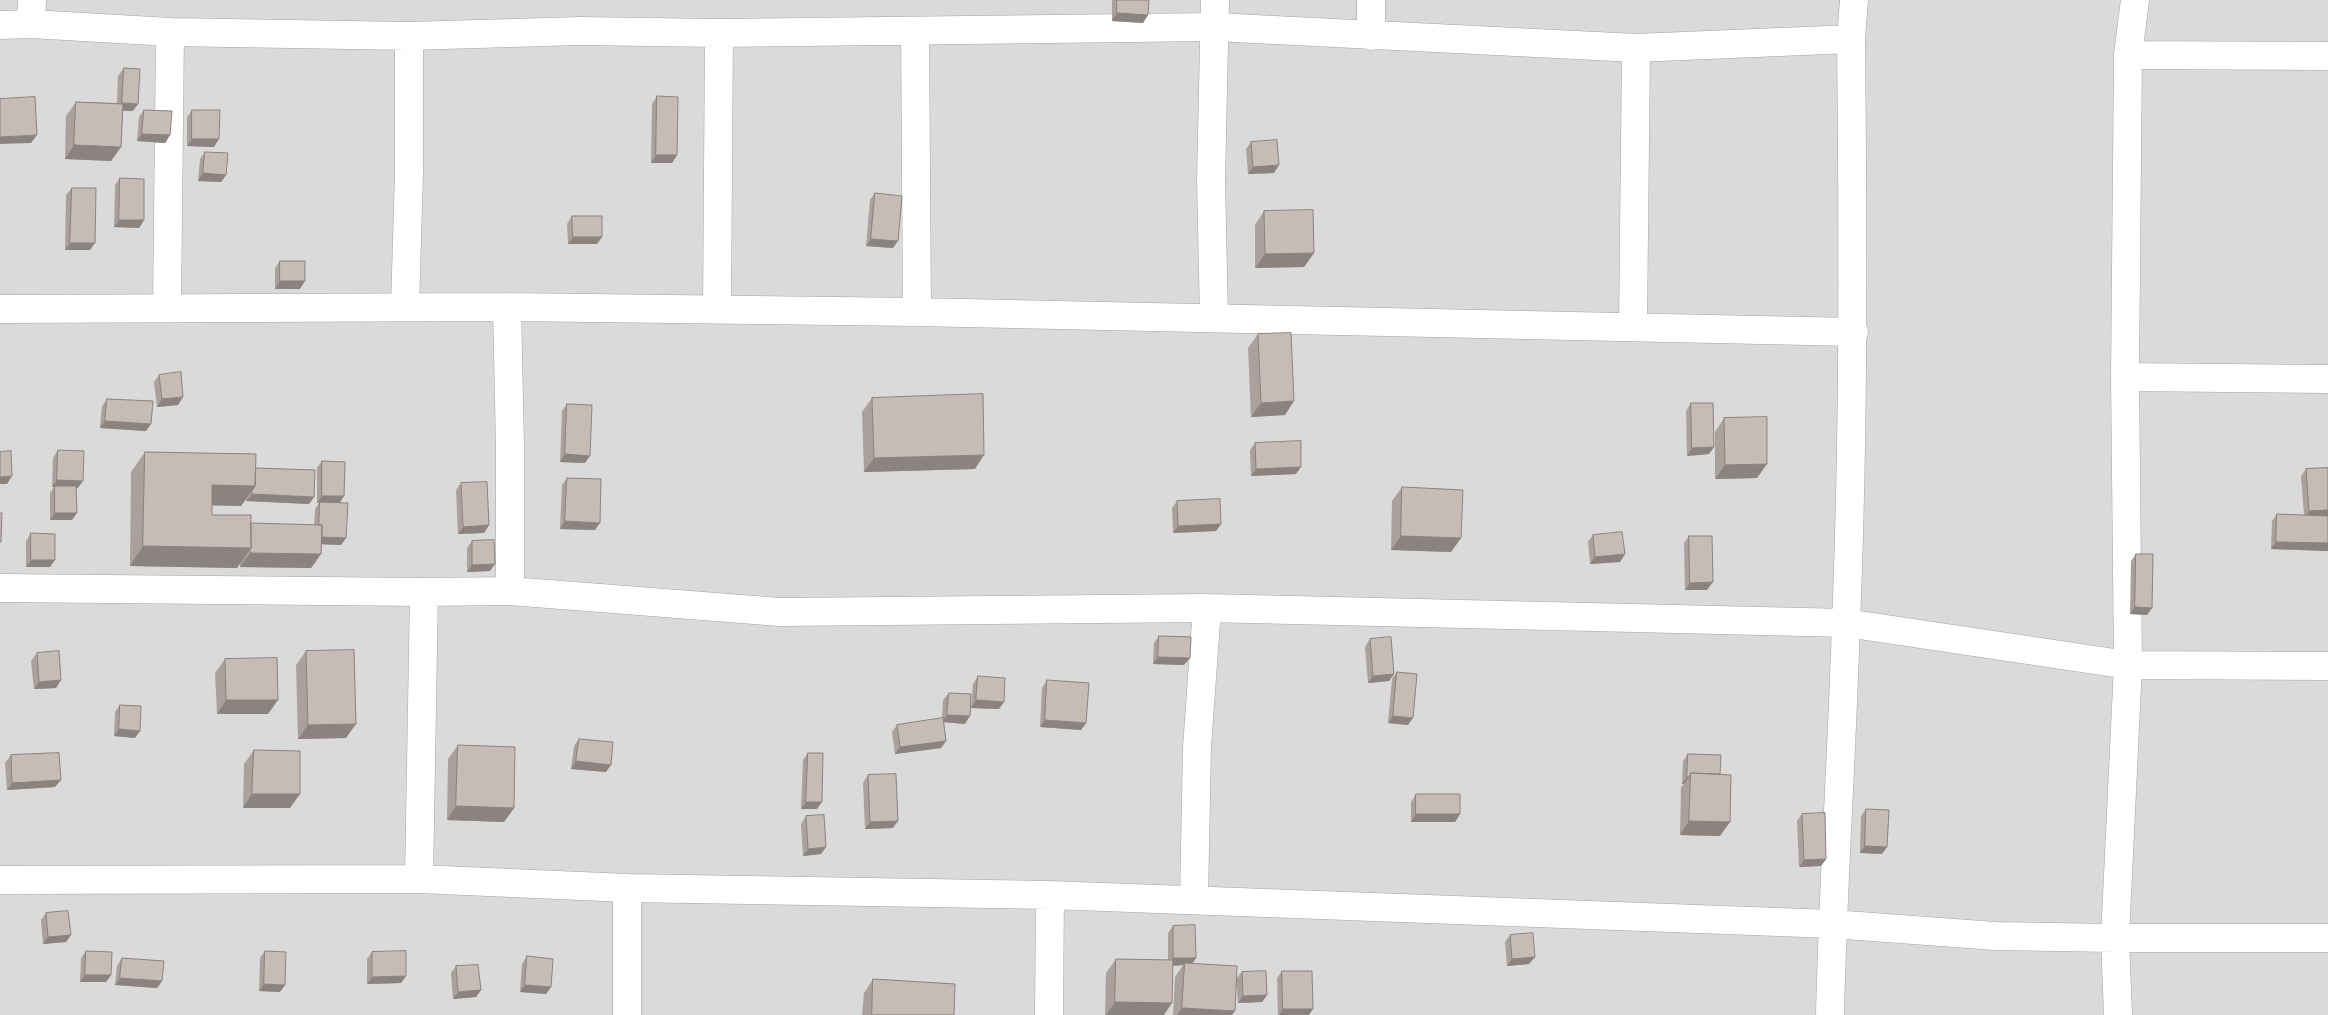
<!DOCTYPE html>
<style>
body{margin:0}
canvas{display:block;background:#eee9e2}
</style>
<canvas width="2328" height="1015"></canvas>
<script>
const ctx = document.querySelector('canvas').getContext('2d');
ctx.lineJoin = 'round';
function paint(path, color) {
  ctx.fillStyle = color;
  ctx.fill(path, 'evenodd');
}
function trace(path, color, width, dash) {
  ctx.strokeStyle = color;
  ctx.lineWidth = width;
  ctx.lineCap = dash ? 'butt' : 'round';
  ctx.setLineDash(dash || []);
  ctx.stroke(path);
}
const residential = new Path2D(`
 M0,0H2328V1015H0Z`);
const street = new Path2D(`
 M31,24L32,0
 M0,25L31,24L170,32L409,36V173L405,307
 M915,31L917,312
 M409,36L580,31L719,33L1214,27L1636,48L1851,39
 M1371,36V0
 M2128,55L2328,56
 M507,307L510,447V591
 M167,308L170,32
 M0,309L507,307L917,312L1854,332
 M717,309L719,33
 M1214,318L1211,180L1215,0
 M1633,327L1636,48
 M2125,377L2328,379
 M0,588L424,592L510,591L780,612L1207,608L1846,623L2128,665L2328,666
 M419,879L424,592
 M0,880L419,879L627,888L1050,895
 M627,888V1015
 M1194,899L1197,747L1207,608
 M1049,1015L1050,895L1832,924L1995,936L2115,938H2328
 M1830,1015C1833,884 1842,754 1846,623C1854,428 1853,233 1851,39L1854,0
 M2118,1015L2115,938L2128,665L2125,377L2128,55L2135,0`);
const wall = new Path2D(`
 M1112,0H1149L1143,23L1112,21Z
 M124,68L133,111H123L121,147L111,161L65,159L66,116L76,102L117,103L118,76Z
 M657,96L677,155L672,163H651L652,104Z
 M144,110L170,135L165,143L137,141L139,117Z
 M192,110L214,147L187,146V117Z
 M1251,142L1274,173L1248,174L1246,149Z
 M205,152L226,175L221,182L198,181L200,159Z
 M120,178L144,220L139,228L114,227L115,185Z
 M72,188L90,250H65L66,195Z
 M875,193L893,248L866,246L870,200Z
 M1264,211L1314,253L1304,267L1255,268V225Z
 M572,216L602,237L597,244H568L567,224Z
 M280,261L300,289H275V268Z
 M1258,334L1285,415L1251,417L1248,348Z
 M159,375L178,405L157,407L154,382Z
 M872,398L975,469L864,472L862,412Z
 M107,399L151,424L146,431L100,428L102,406Z
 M1691,403L1714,447L1709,454L1687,456L1686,411Z
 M567,404L585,463L560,462L562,411Z
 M1724,418L1757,478L1715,479V432Z
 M1255,443L1296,474L1251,476L1250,450Z
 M58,450L78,488H76L72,520H50V493L54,487H52L53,458Z
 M145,452L256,468L314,497L309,504L246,501L247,498L241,506L212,505V515L251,523L314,525L315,509L319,503H317V468L322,461L344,496L340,503L346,538L341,545L321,544V554L311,568L240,567V563L237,568L130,566L131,472Z
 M2328,468V551L2271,549L2272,521L2277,514L2304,515L2301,476L2306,469Z
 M567,478L595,530L560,529L562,485Z
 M461,483L489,525L484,533L458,534L456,490Z
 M1402,487L1461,538L1451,552L1391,550L1392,501Z
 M1177,501L1221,524L1216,531L1173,533L1172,508Z
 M31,533L50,567H26V541Z
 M1593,535L1625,554L1620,562L1590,564L1588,542Z
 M1689,536L1707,590H1685L1684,543Z
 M472,541L490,571L467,572V548Z
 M2136,554L2152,608L2147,615L2130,614L2131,561Z
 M1159,636L1184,665L1153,664L1154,643Z
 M1370,639L1394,674L1389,681L1368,683L1365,647Z
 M306,651L346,738L298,739L296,665Z
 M37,653L56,688L34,689L31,661Z
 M225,659L268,714H217L215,673Z
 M1397,672L1408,725L1388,723L1392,679Z
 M978,676L999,709L971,708L973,684Z
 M1047,680L1086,723L1081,730L1040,727L1042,688Z
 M949,693L965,724L944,722L946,741L941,748L895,754L892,732L897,725L942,719L943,700Z
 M120,705L135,738L114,736L115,712Z
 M579,739L606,772L571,769L574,746Z
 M458,745L514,808L504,822L447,820L448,759Z
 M254,750L290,808H243L244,764Z
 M808,753L817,809H801L803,760Z
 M1688,754L1720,774V836L1680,835L1681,787L1684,784H1682L1683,761Z
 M11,755L55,787L7,790L5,763Z
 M868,775L893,828L865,829L863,783Z
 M1416,794L1460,814L1455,822H1411V802Z
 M1866,809L1882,854L1860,853L1861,816Z
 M1802,814L1826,859L1821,866L1799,867L1797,821Z
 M806,816L821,854L803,856L801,824Z
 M46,913L71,935L66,942L43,944L41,920Z
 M1173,926L1196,958L1192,964L1232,1015H1173L1175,977L1183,965L1173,966L1164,1015H1105L1106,973L1116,959L1168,960V933Z
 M1510,935L1535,957L1529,964L1507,966L1505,942Z
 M86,951L111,975L106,982H80L81,958Z
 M265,951L280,992L259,991L260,958Z
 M372,952L406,976L401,983L367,984V959Z
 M527,956L551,987L546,994L520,992L522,964Z
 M122,958L162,981L157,988L115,985L117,966Z
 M456,966L481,990L476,997L453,999L451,973Z
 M1282,971L1309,1015H1278L1277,978Z
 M1242,972L1267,995L1262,1002L1238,1003L1236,979Z
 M873,979L954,1015H862L864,993Z`);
const shadedWall = new Path2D(`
 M1117,13L1148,15L1143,23L1112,21Z
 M122,103L138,104L133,111L117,110Z
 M142,134L170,135L165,143L137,141Z
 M37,135L31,143L0,144V137Z
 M192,139H219L214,147L187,146Z
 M74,145L121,147L111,161L65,159Z
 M656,155H677L672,163H651Z
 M1279,165L1274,173L1248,174L1253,167Z
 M203,173L226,175L221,182L198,181Z
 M119,220H144L139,228L114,227Z
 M573,237H602L597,244H568Z
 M871,239L898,241L893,248L866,246Z
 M70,243H95L90,250H65Z
 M1314,253L1304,267L1255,268L1265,254Z
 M280,281H305L300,289H275Z
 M183,397L178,405L157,407L162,399Z
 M1294,401L1285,415L1251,417L1261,403Z
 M105,421L151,424L146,431L100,428Z
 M1714,447L1709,454L1687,456L1692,448Z
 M565,454L590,456L585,463L560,462Z
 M984,455L975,469L864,472L874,458Z
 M1767,464L1757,478L1715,479L1725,465Z
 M1301,467L1296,474L1251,476L1256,469Z
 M12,476L7,484H0V477Z
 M57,480L83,481L78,488L55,487V486L54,487H52Z
 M212,485L255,486L241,506L198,505Z
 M252,494L314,497L309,504L246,501Z
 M322,496H344L339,503L320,502L319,503H317Z
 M2328,510V517L2304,519L2309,511Z
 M55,513H77L72,520H50Z
 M565,521L600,523L595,530L560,529Z
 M1221,524L1216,531L1173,533L1178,526Z
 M489,525L484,533L458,534L463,527Z
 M1401,536L1461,538L1451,552L1391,550Z
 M318,537L346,538L341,545L313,544Z
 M2276,542L2328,543V551L2271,549Z
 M143,546L251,548L237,568L130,566Z
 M250,553L321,554L311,568L240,567Z
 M1625,554L1620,562L1590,564L1595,557Z
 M31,560H55L50,567H26Z
 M495,564L490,571L467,572L472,565Z
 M1713,582L1707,590H1685L1690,583Z
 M2135,607L2152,608L2147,615L2130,614Z
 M1158,657L1190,658L1184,665L1153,664Z
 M1394,674L1389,681L1368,683L1373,676Z
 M61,680L56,688L34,689L39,682Z
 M226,700H278L268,714H217Z
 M976,700L1004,702L999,709L971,708Z
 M947,715L970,716L965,724L942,722Z
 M1393,716L1413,718L1408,725L1388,723Z
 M1045,720L1086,723L1081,730L1040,727Z
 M356,724L346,738L298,739L308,725Z
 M119,729L140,731L135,738L114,736Z
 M946,741L941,748L895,754L900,747Z
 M576,761L611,765L606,772L571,769Z
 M1687,777H1689L1684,784H1682Z
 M61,780L55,787L7,790L12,783Z
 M252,794H300L290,808H243Z
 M806,802H822L817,809H801Z
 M456,806L514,808L504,822L447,820Z
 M1416,814H1460L1455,822H1411Z
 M898,821L893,828L865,829L870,822Z
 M1689,821L1730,822L1720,836L1680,835Z
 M1865,846L1887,847L1882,854L1860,853Z
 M826,847L821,854L803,856L808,849Z
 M1826,859L1821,866L1799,867L1804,860Z
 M71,935L66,942L43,944L48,937Z
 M1535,957L1529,964L1507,966L1512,959Z
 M1173,958H1196L1191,965L1185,963L1183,965L1168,966Z
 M85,975H111L106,982H80Z
 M406,976L401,983L367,984L372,977Z
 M120,978L162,981L157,988L115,985Z
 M264,984L285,985L280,992L259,991Z
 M525,985L551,987L546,994L520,992Z
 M481,990L476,997L453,999L458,992Z
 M1267,995L1262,1002L1238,1003L1243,996Z
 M1115,1002L1172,1003L1164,1015H1106Z
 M1182,1008L1235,1011L1232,1015H1177Z
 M1283,1009H1313L1309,1015H1279Z`);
const building = new Path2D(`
 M1117,0H1149L1148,15L1117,13Z
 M124,68L140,69L138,104L122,103Z
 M657,96L678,97L677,155H656Z
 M35,97L37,135L0,137V99Z
 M76,102L123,104L121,147L74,145Z
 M144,110L172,111L170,135L142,134Z
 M192,110H220L219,139H192Z
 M1277,140L1279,165L1253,167L1251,142Z
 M205,152L228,153L226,175L203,173Z
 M120,178L144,179V220H119Z
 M72,188H96L95,243H70Z
 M875,193L902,196L898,241L871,239Z
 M1313,210L1314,253L1265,254L1264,211Z
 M572,216H602V237H573Z
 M280,261H305V281H280Z
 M1291,333L1294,401L1261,403L1258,334Z
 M181,372L183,397L162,399L159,375Z
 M983,394L984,455L874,458L872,398Z
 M107,399L153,401L151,424L105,421Z
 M1691,403H1713L1714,447L1692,448Z
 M567,404L592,405L590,456L565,454Z
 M1767,417V464L1725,465L1724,418Z
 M1301,441V467L1256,469L1255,443Z
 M58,450L84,451L83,481L57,480Z
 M11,451L12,476L0,477V452Z
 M145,452L256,454L255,486L212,485V515H251V548L143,546Z
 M322,461L345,462L344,496H322Z
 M256,468L315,470L314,497L252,494V491L255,486Z
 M2328,468V510L2309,511L2306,469Z
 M567,478L601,479L600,523L565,521Z
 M487,482L489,525L463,527L461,483Z
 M55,486H76L77,513H55Z
 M1402,487L1463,490L1461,538L1401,536Z
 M1220,499L1221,524L1178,526L1177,501Z
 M320,502L348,503L346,538L322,537V525H319Z
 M0,513H2L1,542H0Z
 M2277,514L2328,516V543L2276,542Z
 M251,523L322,525L321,554L250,553V548H251Z
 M1622,532L1625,554L1595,557L1593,535Z
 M31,533L55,534V560H31Z
 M1689,536H1712L1713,582L1690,583Z
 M494,540L495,564L472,565V541Z
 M2136,554H2153L2152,608L2135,607Z
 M1159,636L1191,637L1190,658L1158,657Z
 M1391,637L1394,674L1373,676L1370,639Z
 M354,650L356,724L308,725L306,651Z
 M59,651L61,680L39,682L37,653Z
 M277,658L278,700H226L225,659Z
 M1397,672L1417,674L1413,718L1393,716Z
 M978,676L1005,678L1004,702L976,700Z
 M1047,680L1089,683L1086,723L1045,720Z
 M949,693L971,694L970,716L947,715Z
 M120,705L141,706L140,731L119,729Z
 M943,718L946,741L900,747L897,725Z
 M579,739L613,742L611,765L576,761Z
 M458,745L515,747L514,808L456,806Z
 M254,750L300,751V794H252Z
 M59,753L61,780L12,783L11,755Z
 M808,753H823L822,802H806Z
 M1688,754L1721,755L1720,774L1691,773L1689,777H1687Z
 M1691,773L1731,775L1730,822L1689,821Z
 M896,774L898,821L870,822L868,775Z
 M1416,794H1460V814H1416Z
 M1866,809L1889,810L1887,847L1865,846Z
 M1825,813L1826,859L1804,860L1802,814Z
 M824,815L826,847L808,849L806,816Z
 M68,911L71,935L48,937L46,913Z
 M1195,925L1196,958H1173V926Z
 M1533,933L1535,957L1512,959L1510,935Z
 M86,951L112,952L111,975H85Z
 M265,951L286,952L285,985L264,984Z
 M406,951V976L372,977V952Z
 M527,956L553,959L551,987L525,985Z
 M122,958L164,961L162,981L120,978Z
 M1116,959L1173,960L1172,1003L1115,1002Z
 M1185,963L1237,966L1235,1011L1182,1008Z
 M478,965L481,990L458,992L456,966Z
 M1266,971L1267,995L1243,996L1242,972Z
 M1282,971H1312L1313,1009H1283Z
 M873,979L955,984L954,1015H872Z`);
paint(residential, '#dbdada');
trace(street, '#a4a4a4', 29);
trace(street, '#fff', 28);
paint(wall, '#aaa19c');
paint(shadedWall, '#8b837f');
paint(building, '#c6bbb5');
trace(building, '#8b837f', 1);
</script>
